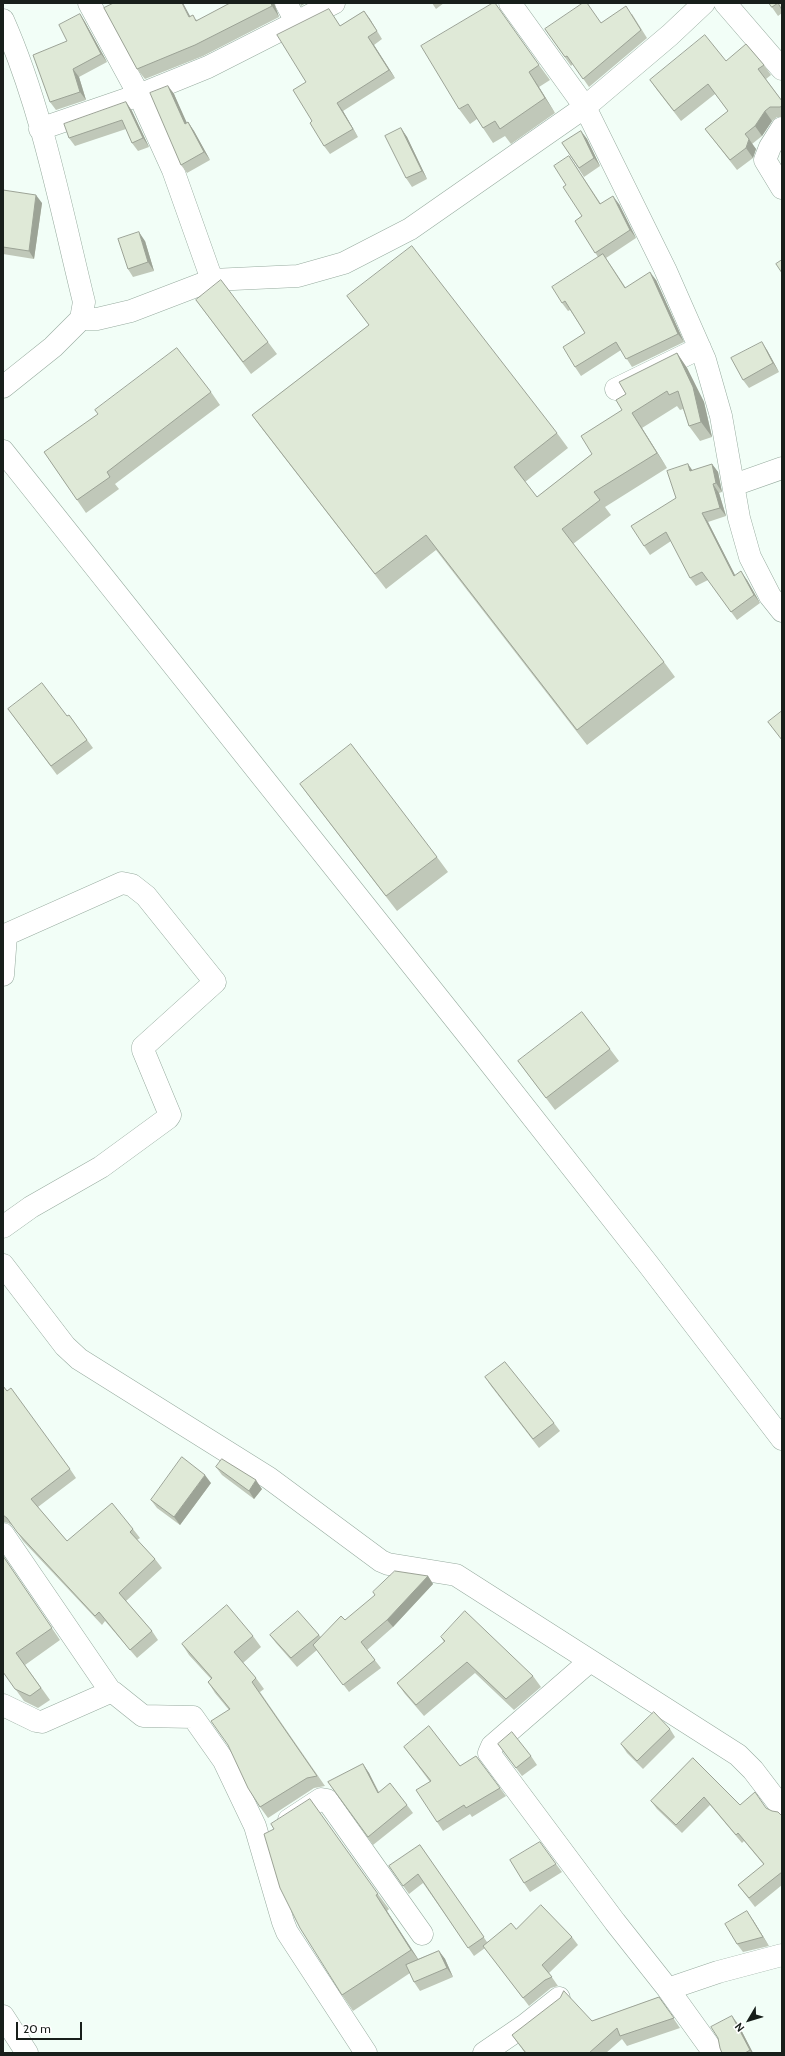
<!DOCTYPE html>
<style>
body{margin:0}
#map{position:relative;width:785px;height:2056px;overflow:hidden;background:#f2fef7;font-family:Cabin,sans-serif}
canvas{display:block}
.frame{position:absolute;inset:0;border:4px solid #181f1b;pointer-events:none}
.north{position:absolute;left:729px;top:2000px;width:40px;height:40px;-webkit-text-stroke:3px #fff;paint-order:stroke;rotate:232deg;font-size:11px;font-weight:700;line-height:16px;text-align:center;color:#181f1b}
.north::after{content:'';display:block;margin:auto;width:14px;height:18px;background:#181f1b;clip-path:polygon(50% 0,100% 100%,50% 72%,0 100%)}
.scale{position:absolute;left:16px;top:2022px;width:66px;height:18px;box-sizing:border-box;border:2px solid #181f1b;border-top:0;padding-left:5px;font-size:12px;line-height:14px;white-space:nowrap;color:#181f1b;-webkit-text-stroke:3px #fff;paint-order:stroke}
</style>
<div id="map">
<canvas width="785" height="2056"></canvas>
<div class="frame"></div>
<div class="north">N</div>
<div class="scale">20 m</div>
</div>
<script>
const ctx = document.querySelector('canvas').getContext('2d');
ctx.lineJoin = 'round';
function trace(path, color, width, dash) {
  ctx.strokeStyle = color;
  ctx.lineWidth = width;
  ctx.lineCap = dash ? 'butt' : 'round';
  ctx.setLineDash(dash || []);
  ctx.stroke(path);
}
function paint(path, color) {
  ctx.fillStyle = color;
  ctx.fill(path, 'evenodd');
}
const minor = new Path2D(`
 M89,3L139,95L173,170L212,280
 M286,3L296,22
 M510,3L585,107L665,269L705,360L721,416L739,518L750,557L770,596L782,611
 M725,3L782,69
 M3,20C42,108 61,209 84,302L81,319L53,347L3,387
 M782,128L770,147L765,160L782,188
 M40,129L139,95L208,67L334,3
 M81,319H97L131,311L212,280L298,276L344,263L410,229L585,107L670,35L704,3
 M616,389L700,348
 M3,451L471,1039L648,1264L782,1439
 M734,485L782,468
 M3,936L122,883L132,885L146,896L215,982L143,1047V1050L170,1115L168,1118L101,1167L31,1207L3,1227
 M3,975L6,936
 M3,1265L65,1346L79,1359L269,1478L381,1561L388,1564L456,1575L738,1755L753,1770L782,1808
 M3,1534L111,1692
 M590,1661L492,1746L489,1753L615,1922L668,1989L714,2053
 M3,1705L36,1721L42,1722L110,1692H113L143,1716L193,1717L224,1761L255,1826L283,1922L287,1932L366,2053
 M289,1820L321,1799L327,1800L422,1934
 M668,1989L718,1972L782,1955
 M3,2016L27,2053
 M484,2053L525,2025L559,1998`);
const wall = new Path2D(`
 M274,3L279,17L203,56L145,79L137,69L190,16L197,20Z
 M300,3H306L301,6Z
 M432,3H444L436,9Z
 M769,3H782V13L778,16Z
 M364,11L382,39L374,45L395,78L343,111L358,137L330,154L324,146L312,121L306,82L334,17L340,26Z
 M80,14L85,22L107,62L79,77L86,100L56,110L50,102L67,41Z
 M632,14L647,38L589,87L573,64L571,66L545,29L601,23Z
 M726,61L764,65L771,75L766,79L782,101V117H777L772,121L762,136L752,144L756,149L753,158L737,170L705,129L728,111L715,94L681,121L657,90L650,80Z
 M539,65L550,80L539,87L555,113L511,144L505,136L493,143L477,119L470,124L459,109Z
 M168,86L174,94L186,123L188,122L194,131L210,160L187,173L181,165Z
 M126,102L132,111L149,147L138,151L132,143L126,129L75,146L69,138Z
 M401,128L407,137L427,179L412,187L406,178Z
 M581,131L587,139L600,166L584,177L562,143Z
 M569,156L601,204H619L636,238L606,258L626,288L656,280L684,342L632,367L621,350L581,376L575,367L585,333L570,310L568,311L562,303L598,257L575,221L582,216L566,185Z
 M3,190L42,203L34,259L3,254Z
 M145,241L154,271L133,277L128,269Z
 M347,296L557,433L568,448L525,482L537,497L592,454L622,410L626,394L677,353L687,368L704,402L712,437L700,441L689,426L683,409L680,410L677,406L642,428L667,468L605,507L611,515L573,544L664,662L675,677L587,745L436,550L386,589L263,430L252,415L369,325Z
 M196,300L268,342L277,354L251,374Z
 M767,350L779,372L749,388L743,380Z
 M211,392L220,405L115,484L119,489L86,513L44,452Z
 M688,464L693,471L712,464L718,472L722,492L719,493L726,516L708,522L735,575L747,580L760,603L737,620L708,580L696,586L690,578L671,541L650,555L644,546L676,498Z
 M8,709L67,716L69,715L93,748L57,775Z
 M300,784L437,857L448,872L397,911L311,799Z
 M610,1049L619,1061L555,1110L518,1061Z
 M485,1377L554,1423L560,1431L539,1448L491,1386Z
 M3,1386L70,1469L76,1478L38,1507L67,1541L133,1529L140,1538L137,1540L155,1559L162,1568L126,1601L152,1631L158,1640L137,1658L105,1621L102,1625L23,1541L13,1526L8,1523L3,1522Z
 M216,1467L262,1489L254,1499L222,1475Z
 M211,1483L180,1525L157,1508L151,1500Z
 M3,1556L60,1640L25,1665L50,1700L38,1708L24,1701L3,1672Z
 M428,1576L433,1584L393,1627L367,1650L381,1668L349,1692L317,1650L297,1667L276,1643L270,1635H319L321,1637L345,1620Z
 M253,1636L261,1647L243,1663L256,1678L264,1689L260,1692L325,1786L314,1788L268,1818L260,1807L229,1710L215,1693L208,1682L211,1679L189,1655L182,1644Z
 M441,1637L533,1676L541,1687L514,1710L475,1673L424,1716L405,1694L397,1683L444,1642Z
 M670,1729L675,1737L643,1769L627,1753L621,1744Z
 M498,1744L531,1756L537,1765L522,1776Z
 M404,1747L460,1766L500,1788L506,1796L472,1817L470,1814L443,1831L437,1822L430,1782Z
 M693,1758L740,1805L766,1808L782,1816V1885L755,1907L738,1885L764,1865L744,1841L742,1843L710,1805L682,1833L657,1809L651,1801Z
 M363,1764L369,1773L379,1792L407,1805L413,1813L373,1845L328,1782Z
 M274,1829L378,1894L389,1909L387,1911L418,1959L439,1951L445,1959L453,1977L420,1991L414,1982L410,1973L353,2011L342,1995Z
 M420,1845L487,1942L516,1929L572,1937L578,1945L549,1973L558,1986L551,1988L529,2006L485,1948L474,1956L423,1883L409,1894L389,1866Z
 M556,1864L562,1872L530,1892L524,1883Z
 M753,1920L769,1946L743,1952L737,1944Z
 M659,1997L680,2028L627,2046L622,2039L606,2053H525L512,2035L592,2021Z
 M738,2024L753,2053H722Z`);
const shadedWall = new Path2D(`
 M182,3H183L196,27L189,17Z
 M271,3H274L279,17L272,6Z
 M364,11L370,19L382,39L377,31Z
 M80,14L85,22L107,62L101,54Z
 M368,37L374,45L395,78L389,70Z
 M73,69L79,77L86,100L80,92Z
 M529,72L539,87L555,113L545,98Z
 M168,86L174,94L191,132L185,124Z
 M126,102L132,111L149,147L143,138Z
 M337,103L343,111L358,137L353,129Z
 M765,111L772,121L762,136L755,126Z
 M188,122L194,131L210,160L204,152Z
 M401,128L407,137L427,179L422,171Z
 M581,131L587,139L600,166L594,158Z
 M749,139L756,149L753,158L746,148Z
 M36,195L42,203L34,259L29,251Z
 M613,196L619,204L636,238L630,230Z
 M139,232L145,241L154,271L148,262Z
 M650,272L656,280L684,342L678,334Z
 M762,342L767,350L779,372L773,363Z
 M677,353L687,368L704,402L712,437L701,422Z
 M632,413L642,428L667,468L657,453Z
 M688,464L694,473L690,471Z
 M712,464L718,472L722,492L716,483Z
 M713,484L719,493L726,516L720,508Z
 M702,513L708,522L740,585L734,576Z
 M741,571L747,580L760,603L754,595Z
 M205,1475L211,1483L180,1525L174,1517Z
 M256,1480L262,1489L254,1499L249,1491Z
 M428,1576L433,1584L393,1627L387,1620Z
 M363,1764L369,1773L383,1802L378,1793Z
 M376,1895L387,1911L422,1965L411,1950Z
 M747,1911L753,1920L769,1946L763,1937Z
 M439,1951L445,1959L453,1977L447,1968Z
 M732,2016L738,2024L753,2053H752L750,2050Z`);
const building = new Path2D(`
 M114,3H182L189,17L193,15L196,21L230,3H271L272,6L195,45L137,69L104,8Z
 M493,3H495L539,65L529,72L545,98L500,129L495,121L483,128L468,104L459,109L421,46Z
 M583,3H587L601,23L626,6L641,30L583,79L567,56L565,57L545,29Z
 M769,3H782V10L778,3L772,7Z
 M329,9L340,26L364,11L377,31L368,37L389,70L337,103L353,129L324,146L310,123L312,121L293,90L306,82L277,35Z
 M80,14L101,54L73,69L80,92L50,102L33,55L67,41L59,25Z
 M705,35L726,61L746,44L764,65L758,69L782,101V106L780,107H770L765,111L755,126L745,134L749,139L746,148L730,160L705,129L728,111L708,84L674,111L650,80Z
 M168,86L185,124L188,122L204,152L181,165L150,93Z
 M126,102L143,138L132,143L122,120L69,138L64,124Z
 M401,128L422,171L406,178L385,136Z
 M581,131L594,158L579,168L562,143Z
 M569,156L600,204L613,196L630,230L595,253L575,221L582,216L563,187L566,185L554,166Z
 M3,190L36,195L29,251L3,247Z
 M139,232L148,262L128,269L118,239Z
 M412,246L557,433L514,467L537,497L592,454L581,436L622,410L616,400L626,394L619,382L677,353L693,387L701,422L689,426L678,391L669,395L667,391L632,413L657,453L594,492L600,500L562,529L664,662L577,730L426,535L375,574L252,415L369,325L347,296Z
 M603,254L625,288L650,272L678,334L626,359L616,342L575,367L563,347L585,333L565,301L562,303L552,287Z
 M782,260V273L776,264Z
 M221,280L268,342L243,362L196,300Z
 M762,342L773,363L743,380L731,358Z
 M177,348L211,392L107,472L110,477L77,500L44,452L98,414L95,410Z
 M688,464L690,471L712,464L716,483L713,484L720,508L702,513L734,576L741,571L754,595L731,612L702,572L690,578L666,532L644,546L631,526L676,498L667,471Z
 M42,683L67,716L69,715L87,740L51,766L8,709Z
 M782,711V740L768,722Z
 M351,744L437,857L386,896L300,784Z
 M582,1012L610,1049L546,1098L518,1061Z
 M505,1362L554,1423L533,1439L485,1377Z
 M3,1386L7,1391L11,1388L70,1469L31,1499L67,1541L112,1503L133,1529L130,1532L155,1559L119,1593L152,1631L130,1650L99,1612L95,1616L17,1532L7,1518L3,1515Z
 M182,1457L205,1475L174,1517L151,1500Z
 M222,1459L256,1480L249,1491L216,1467Z
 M3,1556L52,1628L16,1653L41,1688L30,1696L15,1689L3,1672Z
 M395,1571L428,1576L387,1620L361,1642L375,1660L343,1685L313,1645L341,1616L345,1620L375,1595L373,1592Z
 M227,1605L253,1636L234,1652L256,1678L252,1682L317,1776L307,1778L260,1807L248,1788L228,1745L211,1721L230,1709L208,1682L212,1678L182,1644Z
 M298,1611L319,1635L291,1658L270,1635Z
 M465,1611L533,1676L506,1699L467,1662L416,1705L397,1683L445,1641L441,1637Z
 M654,1712L670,1729L637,1761L621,1744Z
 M429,1726L460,1766L476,1756L500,1788L466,1808L464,1805L437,1822L416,1790L431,1781L404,1747Z
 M512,1732L531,1756L516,1768L498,1744Z
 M693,1758L740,1805L755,1792L766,1808L772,1811L778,1812L782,1816V1872L749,1898L738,1885L764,1864L738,1833L736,1835L704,1797L676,1825L651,1801Z
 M363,1764L378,1793L390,1783L407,1805L368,1837L328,1782Z
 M310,1799L378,1894L376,1895L411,1950L342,1995L300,1928L280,1888L264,1834L274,1829L271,1824Z
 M540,1842L556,1864L524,1883L510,1860Z
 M420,1845L484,1937L468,1948L418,1874L403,1886L389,1866Z
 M541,1905L572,1937L542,1965L552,1977L545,1980L523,1998L483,1946L511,1923L516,1929Z
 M747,1911L763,1937L737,1944L725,1924Z
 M439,1951L447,1968L414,1982L406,1965Z
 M564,1991L592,2021L659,1997L674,2018L620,2036L617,2028L589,2053H526L512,2035L560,1998Z
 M732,2016L750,2050L745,2053H722L720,2048L718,2038L711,2027Z`);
trace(minor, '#97ab9f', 23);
trace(minor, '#fff', 22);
paint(wall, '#c0c8b9');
paint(shadedWall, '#9ca396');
paint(building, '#dfe9d7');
trace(building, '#9ca396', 1);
</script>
